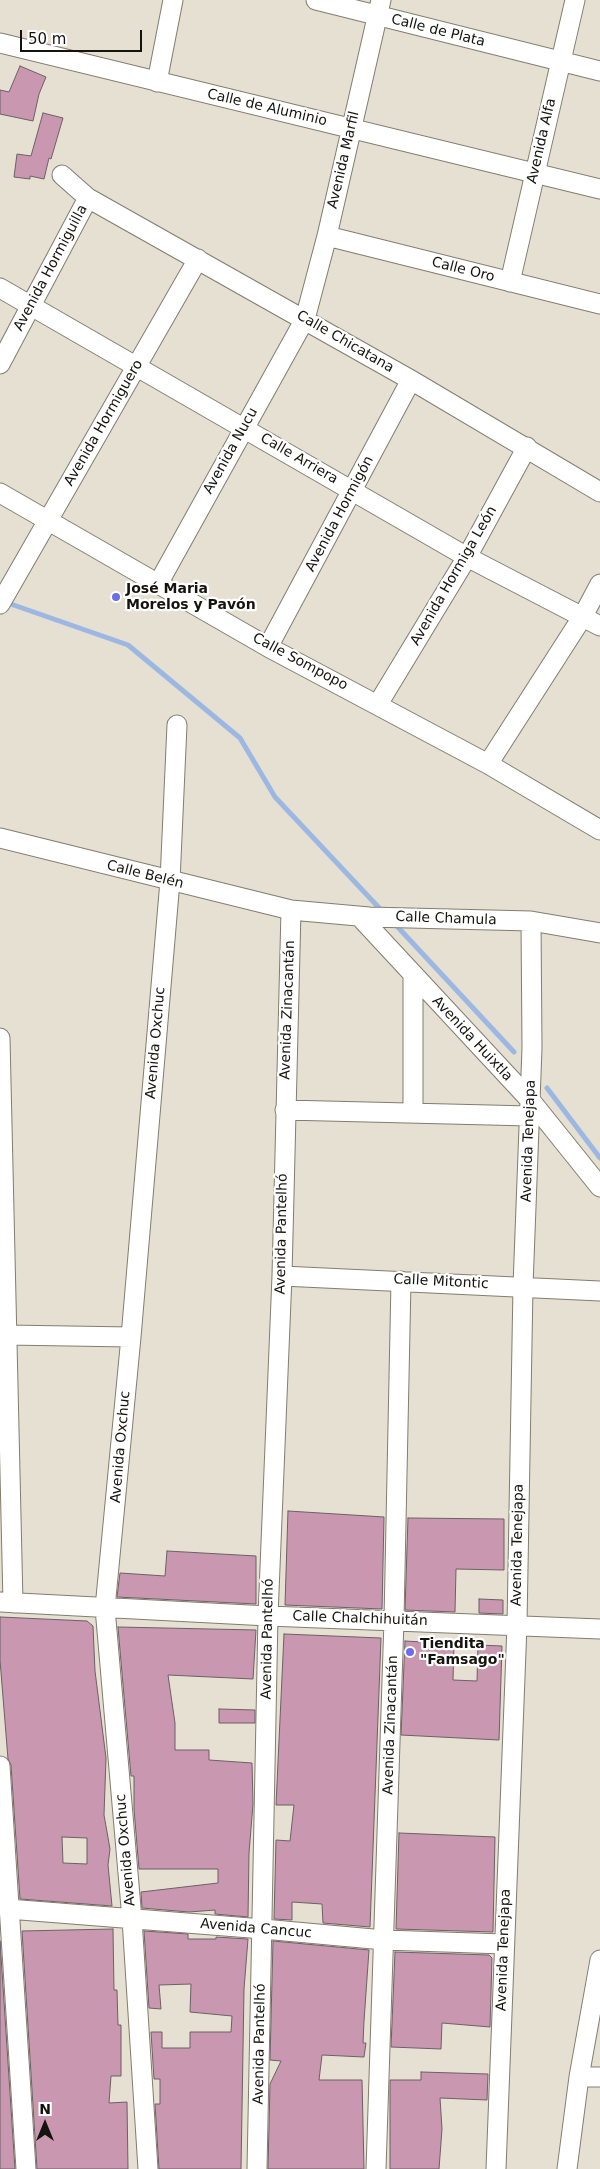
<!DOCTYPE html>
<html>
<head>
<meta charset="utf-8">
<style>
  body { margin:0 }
  #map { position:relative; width:600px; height:2169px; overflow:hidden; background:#e5e0d1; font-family:"DejaVu Sans",sans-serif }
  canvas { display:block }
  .north { position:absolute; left:20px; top:2099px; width:50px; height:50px; -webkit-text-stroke:4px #fff; paint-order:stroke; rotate:0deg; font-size:14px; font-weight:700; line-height:20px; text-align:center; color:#15130e }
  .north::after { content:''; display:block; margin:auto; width:18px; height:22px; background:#15130e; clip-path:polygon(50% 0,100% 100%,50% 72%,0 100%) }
  .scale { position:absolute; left:20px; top:30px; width:122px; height:22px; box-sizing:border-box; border:2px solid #15130e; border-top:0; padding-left:6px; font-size:15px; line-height:18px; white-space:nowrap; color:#15130e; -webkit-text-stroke:4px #fff; paint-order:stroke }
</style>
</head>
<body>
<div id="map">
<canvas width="600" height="2169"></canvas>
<div class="north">N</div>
<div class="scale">50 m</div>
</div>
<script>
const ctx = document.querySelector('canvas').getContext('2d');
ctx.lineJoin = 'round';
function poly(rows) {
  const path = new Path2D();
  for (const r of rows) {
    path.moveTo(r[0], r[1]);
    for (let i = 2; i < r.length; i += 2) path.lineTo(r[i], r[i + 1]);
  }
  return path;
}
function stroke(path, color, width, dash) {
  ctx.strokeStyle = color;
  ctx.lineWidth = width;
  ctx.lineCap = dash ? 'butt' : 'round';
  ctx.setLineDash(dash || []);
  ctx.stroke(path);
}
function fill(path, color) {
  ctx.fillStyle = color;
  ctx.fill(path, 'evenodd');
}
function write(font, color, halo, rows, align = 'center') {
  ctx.font = font + ' "DejaVu Sans",sans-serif';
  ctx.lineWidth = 4.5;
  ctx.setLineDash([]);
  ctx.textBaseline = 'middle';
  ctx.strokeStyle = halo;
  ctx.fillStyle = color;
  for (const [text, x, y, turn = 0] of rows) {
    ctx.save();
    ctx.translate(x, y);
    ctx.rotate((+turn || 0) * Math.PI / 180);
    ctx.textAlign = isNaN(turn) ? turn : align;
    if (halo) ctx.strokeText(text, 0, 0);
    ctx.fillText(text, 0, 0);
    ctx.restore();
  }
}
stroke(poly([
  [5,602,128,645,240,738,275,797,383,912],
  [394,923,514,1052],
  [547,1088,600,1158]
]), '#9cb8e2', 5);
const building = poly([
  [20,66,46,77,39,94,33,121,0,114,0,90,9,92,20,66],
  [43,113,63,118,51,159,49,158,44,179,30,176,30,179,14,177,17,154,31,156,43,113],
  [288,1511,384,1517,382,1609,285,1605,288,1511],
  [408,1518,504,1519,504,1570,456,1569,455,1612,405,1610,408,1518],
  [167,1551,256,1556,256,1604,117,1597,120,1573,165,1576,167,1551],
  [479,1599,503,1600,503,1614,479,1613,479,1599],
  [0,1617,87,1621,93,1626,95,1671,106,1758,104,1815,110,1849,108,1865,112,1906,20,1899,11,1765,8,1759,0,1660,0,1617],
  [62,1837,87,1838,87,1864,63,1863,62,1837],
  [118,1627,256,1630,253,1679,168,1675,175,1723,175,1750,209,1750,209,1760,252,1763,253,1804,249,1853,248,1917,215,1914,215,1910,189,1912,142,1908,141,1892,218,1883,218,1869,139,1869,134,1809,134,1776,131,1776,118,1627],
  [284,1634,381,1638,370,1927,323,1923,322,1904,292,1902,292,1920,274,1919,276,1840,290,1841,294,1805,276,1805,284,1634],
  [405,1641,454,1644,453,1680,477,1681,478,1645,502,1646,499,1740,401,1735,405,1641],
  [219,1709,255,1710,255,1723,219,1723,219,1709],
  [399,1833,495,1837,493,1932,396,1929,399,1833],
  [113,1929,114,1990,117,1990,118,2025,121,2025,121,2076,111,2076,109,2103,127,2102,128,2169,37,2169,22,1931,113,1929],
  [144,1931,188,1934,188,1939,216,1939,216,1937,248,1939,244,1989,241,2169,159,2169,155,2104,160,2104,160,2079,154,2079,151,2032,162,2032,162,2048,190,2048,190,2032,231,2032,232,2016,190,2012,191,1984,159,1985,161,2009,149,2008,144,1931],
  [0,1941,15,2169,0,2169,0,1941],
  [273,1941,369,1950,364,2021,363,2043,366,2043,364,2057,322,2055,319,2080,362,2080,364,2169,268,2169,270,2084,281,2061,270,2060,273,1941],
  [395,1952,489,1955,492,1958,490,2027,442,2023,441,2049,391,2047,395,1952],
  [421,2072,488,2074,487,2100,440,2098,442,2129,439,2169,390,2169,390,2080,421,2080,421,2072]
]);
fill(building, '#c997af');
stroke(building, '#6d5f66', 1);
const minor = poly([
  [316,0,600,71],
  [0,43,600,189],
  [157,82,173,0],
  [62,175,88,198,411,380,600,492],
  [327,236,600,304],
  [510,282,575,0],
  [0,288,467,557,600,626],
  [0,364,88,198],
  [0,493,268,647,488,764,600,830],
  [158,584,305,319,327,236,381,0],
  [0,604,198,259],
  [268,647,411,380],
  [378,704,467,557,527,447],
  [488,764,583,616,600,584],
  [0,838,291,910,369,917,531,921,600,933],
  [360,917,531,1101,600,1187],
  [0,1038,13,1603],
  [285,1110,530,1116],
  [413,1113,413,976],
  [282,1276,600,1291],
  [7,1335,131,1337],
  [0,1602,268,1616,600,1629],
  [0,1766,26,2169],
  [8,1909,263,1929,384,1940,504,1944],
  [579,2077,600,2077],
  [148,2169,132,1919,105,1608,131,1337,170,881,177,725],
  [257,2169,268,1616,282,1276,291,910],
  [376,2169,394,1620,401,1281],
  [496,2169,517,1625,523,1286,532,1048,531,921],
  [567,2169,579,2077,600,1960]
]);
stroke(minor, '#827d6f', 21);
stroke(minor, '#fff', 19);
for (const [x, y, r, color] of [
  [116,597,5,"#6b6ee8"],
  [410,1652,5,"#6b6ee8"]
]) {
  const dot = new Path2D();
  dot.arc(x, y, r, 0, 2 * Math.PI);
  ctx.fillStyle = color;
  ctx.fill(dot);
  stroke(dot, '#fff', 2);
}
write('14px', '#15130e', '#fff', [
  ["Calle de Plata",438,31,14],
  ["Calle de Aluminio",267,108,13],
  ["Avenida Alfa",542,141,-77],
  ["Avenida Marfil",344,160,-77],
  ["Avenida Hormiguilla",51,268,-62],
  ["Calle Oro",463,270,14],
  ["Calle Chicatana",345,342,30],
  ["Avenida Hormiguero",104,423,-60],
  ["Avenida Nucu",231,451,-61],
  ["Calle Arriera",299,459,30],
  ["Avenida Hormigón",340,514,-62],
  ["Avenida Hormiga León",454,576,-60],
  ["Calle Sompopo",300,662,28],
  ["Calle Belén",145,875,14],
  ["Calle Chamula",446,919,2],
  ["Avenida Zinacantán",288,1010,-88],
  ["Avenida Huixtla",472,1039,47],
  ["Avenida Oxchuc",156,1043,-85],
  ["Avenida Tenejapa",529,1141,-88],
  ["Avenida Pantelhó",282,1234,-89],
  ["Calle Mitontic",441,1282,3],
  ["Avenida Oxchuc",121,1447,-85],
  ["Avenida Tenejapa",518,1545,-89],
  ["Calle Chalchihuitán",360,1619,2],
  ["Avenida Pantelhó",268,1639,-89],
  ["Avenida Zinacantán",391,1725,-88],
  ["Avenida Oxchuc",126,1850,-95],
  ["Avenida Cancuc",256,1929,5],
  ["Avenida Tenejapa",504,1950,-88],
  ["Avenida Pantelhó",260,2044,-89]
]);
write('bold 14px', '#15130e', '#fff', [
  ["José Maria",126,589],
  ["Morelos y Pavón",126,605],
  ["Tiendita",420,1644],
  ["\"Famsago\"",420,1660]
], 'left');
</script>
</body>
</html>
